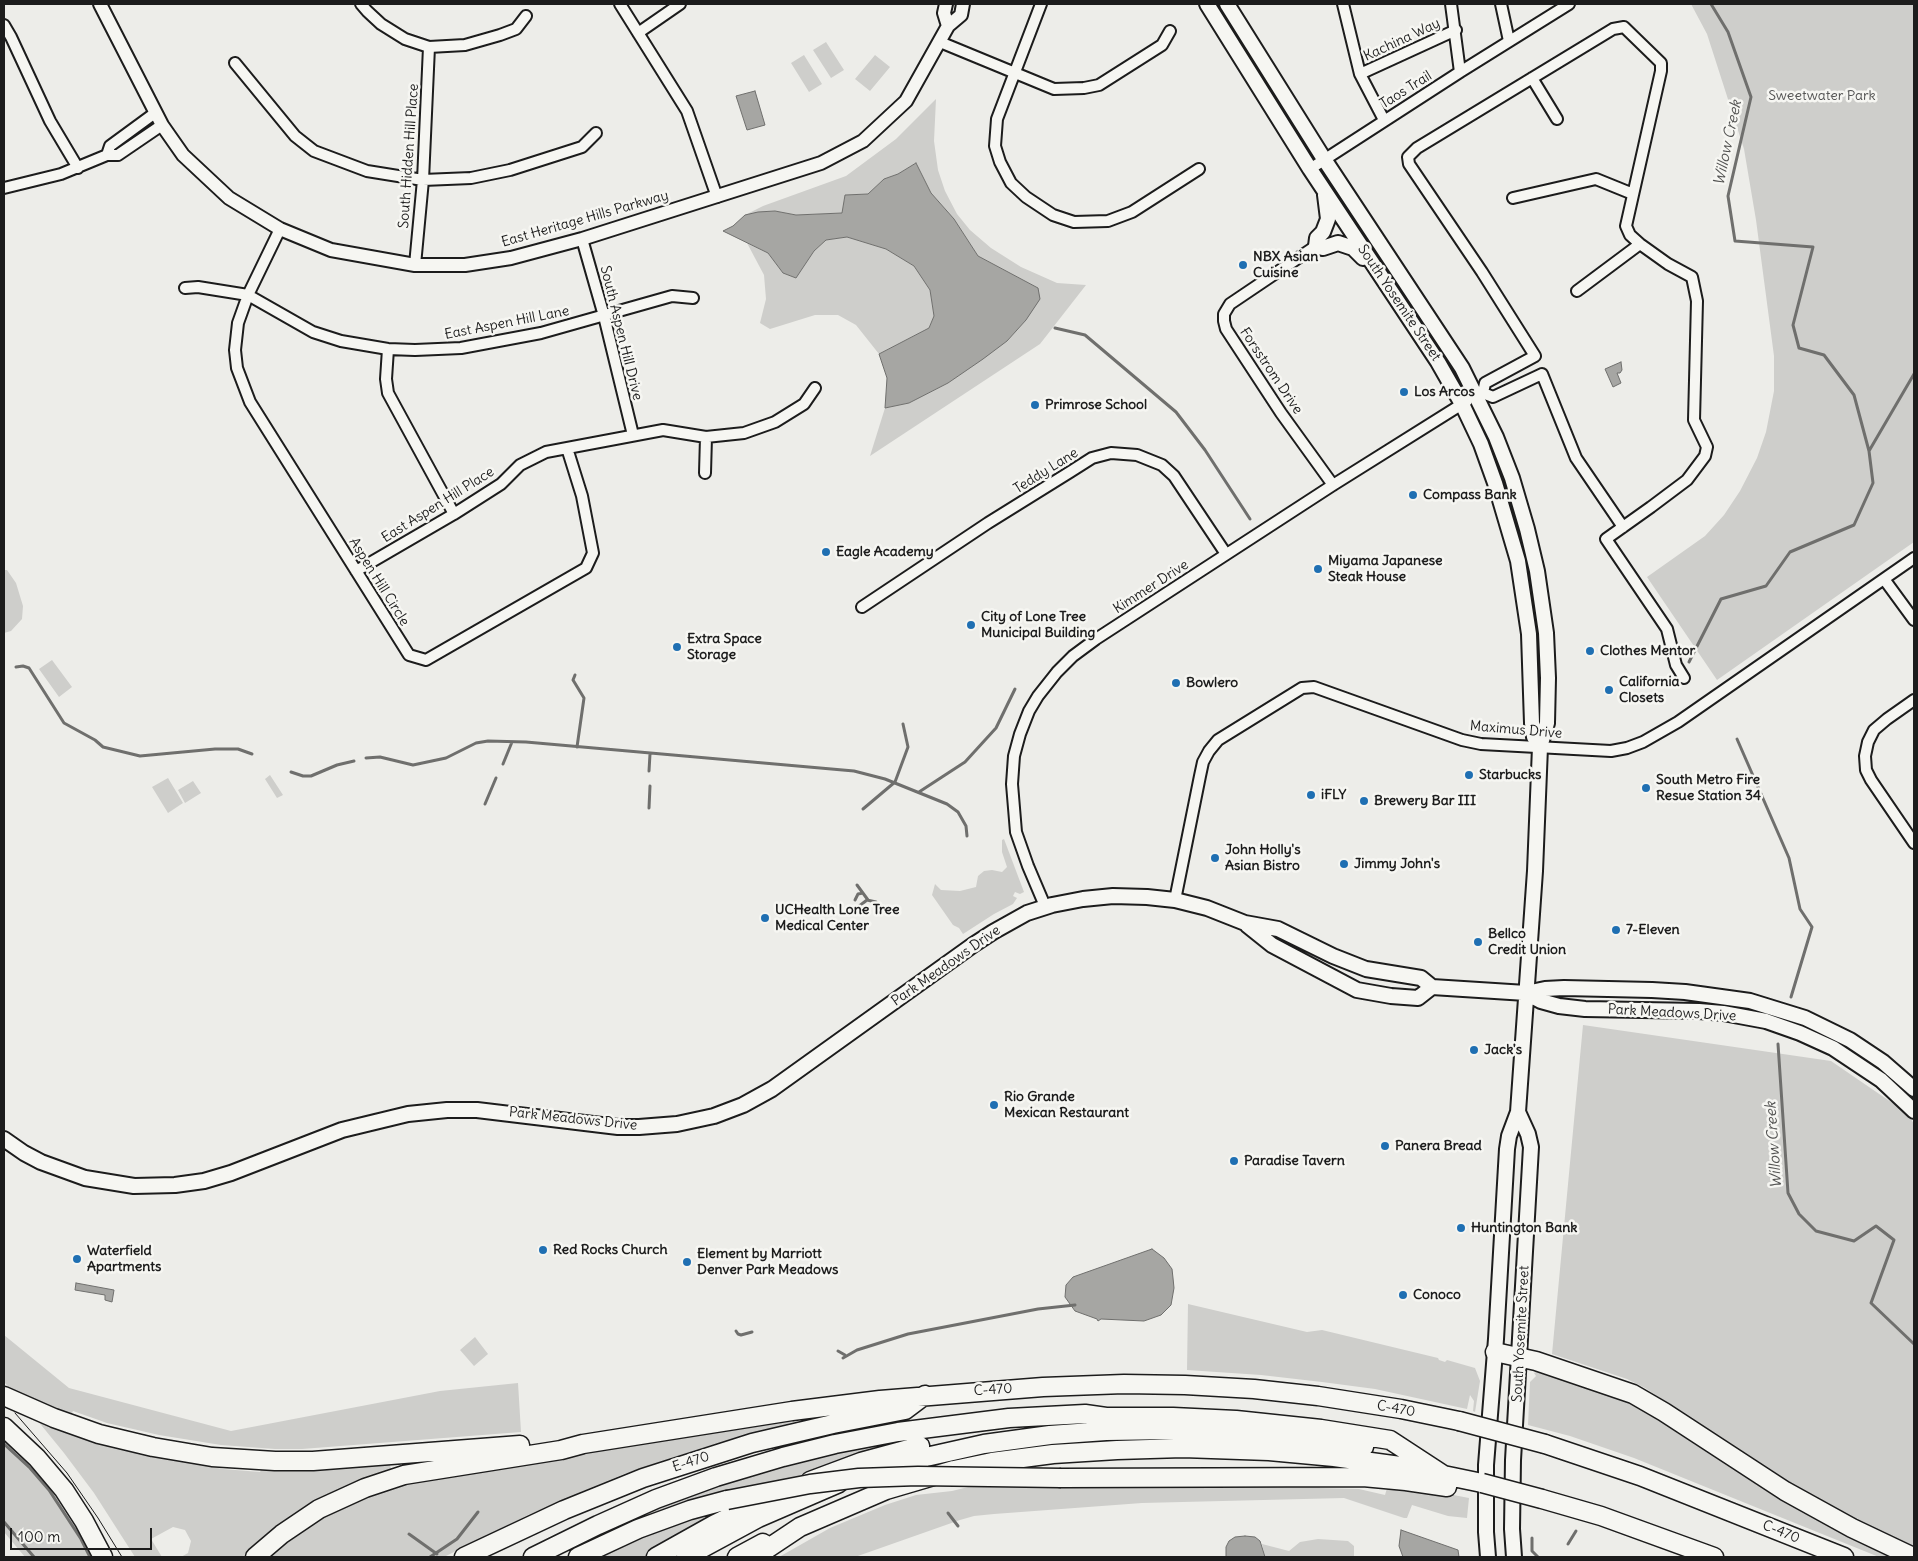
<!DOCTYPE html>
<html>
<head>
<meta charset="utf-8">
<style>
  body { margin:0 }
  #map { position:relative; width:1918px; height:1561px; overflow:hidden; background:#edede9; font-family:Delius,sans-serif }
  canvas { display:block }
  .frame { position:absolute; inset:0; border:5px solid #1c1c1c; pointer-events:none }
  .scale { position:absolute; left:10px; top:1528px; width:142px; height:22px; box-sizing:border-box; border:2px solid #1c1c1c; border-top:0; padding-left:6px; font-size:15px; line-height:18px; white-space:nowrap; color:#1c1c1c; -webkit-text-stroke:4px #f6f6f2; paint-order:stroke }
</style>
</head>
<body>
<div id="map">
<canvas width="1918" height="1561"></canvas>
<div class="frame"></div>
<div class="scale">100 m</div>
</div>
<script>
const ctx = document.querySelector('canvas').getContext('2d');
ctx.lineJoin = 'round';
function fill(path, color) {
  ctx.fillStyle = color;
  ctx.fill(path, 'evenodd');
}
function poly(rows) {
  const path = new Path2D();
  for (const r of rows) {
    path.moveTo(r[0], r[1]);
    for (let i = 2; i < r.length; i += 2) path.lineTo(r[i], r[i + 1]);
  }
  return path;
}
function stroke(path, color, width, dash) {
  ctx.strokeStyle = color;
  ctx.lineWidth = width;
  ctx.lineCap = dash ? 'butt' : 'round';
  ctx.setLineDash(dash || []);
  ctx.stroke(path);
}
function write(font, color, halo, rows, align = 'center') {
  ctx.font = font + ' Delius,sans-serif';
  ctx.lineWidth = 5;
  ctx.setLineDash([]);
  ctx.textBaseline = 'middle';
  ctx.strokeStyle = halo;
  ctx.fillStyle = color;
  for (const [text, x, y, turn = 0] of rows) {
    ctx.save();
    ctx.translate(x, y);
    ctx.rotate((+turn || 0) * Math.PI / 180);
    ctx.textAlign = isNaN(turn) ? turn : align;
    if (halo) ctx.strokeText(text, 0, 0);
    ctx.fillText(text, 0, 0);
    ctx.restore();
  }
}
fill(poly([
  [1691,4,1914,4,1914,542,1717,680,1647,577,1705,536,1724,515,1740,491,1757,458,1766,432,1774,391,1774,356,1756,220,1744,149,1707,34],
  [826,42,844,70,831,78,813,50],
  [804,55,822,84,809,92,791,63],
  [875,55,890,67,870,91,855,79],
  [936,99,934,141,938,170,945,191,957,214,970,230,991,248,1021,267,1057,283,1086,285,1040,344,870,456,885,408,909,403,948,383,1007,341,1026,320,1038,288,978,256,954,219,931,193,916,163,898,174,884,179,868,194,845,195,842,213,796,215,775,211,745,215,763,206,846,176,896,139],
  [847,237,886,249,914,266,930,290,934,316,929,328,879,354,856,325,838,315,815,315,770,329,760,323,766,299,764,275,747,243,768,253,783,273,796,278,814,251,826,240],
  [4,570,7,570,16,583,23,606,22,619,11,631,4,633],
  [52,660,72,687,59,697,39,669],
  [270,775,283,795,277,798,265,779],
  [168,778,183,803,168,813,152,787],
  [193,781,201,793,185,803,178,790],
  [1004,839,1024,892,1020,894,1015,892,1013,896,1017,898,1013,904,994,914,963,934,959,928,953,925,932,895,935,884,941,890,960,891,976,887,978,876,984,871,992,870,1002,872,1007,867,1002,852,1002,840],
  [1583,1025,1831,1061,1907,1113,1914,1124,1914,1548,1852,1518,1782,1479,1645,1388,1627,1379,1552,1354],
  [1188,1304,1307,1332,1322,1330,1438,1358,1439,1360,1445,1362,1447,1360,1475,1368,1480,1381,1475,1412,1473,1411,1474,1401,1470,1395,1467,1409,1375,1389,1322,1382,1261,1375,1187,1370],
  [4,1335,69,1388,231,1431,440,1391,518,1383,521,1432,302,1449,275,1449,221,1445,159,1435,107,1423,73,1411,70,1417,15,1394,4,1382],
  [475,1337,488,1354,474,1366,460,1350],
  [1536,1372,1542,1372,1609,1395,1639,1407,1892,1557,1879,1557,1634,1458,1570,1436,1528,1425,1530,1382,1536,1376,1534,1373],
  [33,1415,151,1456,223,1469,260,1472,263,1466,389,1461,391,1469,354,1482,311,1504,277,1527,242,1557,181,1557,188,1553,191,1541,185,1530,173,1527,151,1539,162,1557,135,1557,94,1493,64,1453],
  [794,1421,794,1422,702,1448,624,1474,528,1515,444,1557,265,1557,277,1547,336,1509,385,1488,438,1475],
  [4,1434,47,1477,97,1557,25,1557,4,1532],
  [913,1436,913,1441,577,1551,576,1548,580,1541,625,1521,702,1490,799,1460],
  [984,1483,1319,1483,1320,1488,1359,1489,1385,1495,1388,1485,1443,1493,1469,1498,1467,1518,1448,1516,1412,1505,1407,1518,1404,1518,1344,1498,1142,1503,994,1514,974,1516,960,1520,855,1557,779,1557,830,1528,885,1505,916,1495,952,1491],
  [745,1502,691,1530,645,1557,591,1557,667,1525],
  [1318,1539,1348,1541,1354,1546,1354,1557,1265,1557,1262,1544,1289,1551,1300,1542]
]), '#cececb');
const water = poly([
  [755,91,765,125,747,130,736,96,755,91],
  [916,163,931,193,954,219,978,256,1038,288,1040,299,1026,320,1007,341,983,359,948,383,909,403,885,408,887,378,879,354,929,328,934,316,930,290,914,266,886,249,847,237,826,240,814,251,796,278,783,273,768,253,723,231,733,226,745,215,758,212,775,211,796,215,842,213,845,195,868,194,884,179,898,174,916,163],
  [1621,362,1622,370,1620,373,1617,373,1621,383,1613,387,1605,369,1621,362],
  [1152,1249,1164,1258,1172,1269,1173,1278,1174,1288,1171,1305,1161,1315,1144,1321,1101,1319,1098,1321,1097,1319,1075,1311,1065,1297,1066,1285,1073,1277,1152,1249],
  [76,1283,114,1290,112,1302,105,1300,105,1295,75,1290,76,1283],
  [1401,1530,1458,1550,1459,1557,1403,1557,1399,1546,1401,1530],
  [1245,1536,1255,1537,1260,1541,1265,1557,1226,1557,1226,1547,1229,1541,1235,1537,1245,1536]
]);
fill(water, '#a6a6a3');
stroke(water, '#6f6f6d', 1);
stroke(poly([
  [1055,328,1085,335,1176,412,1205,450,1250,519],
  [1869,451,1914,374],
  [1689,662,1721,599,1766,586,1790,552,1854,525,1873,483,1869,451,1854,395,1824,355,1799,348,1793,325,1813,247,1735,241,1728,196,1751,97,1728,32,1711,4],
  [16,667,23,666,29,668,64,723,95,740,103,747,140,756,215,749,238,749,252,754],
  [575,675,573,680,584,698,577,747],
  [1737,739,1789,858,1800,909,1812,927,1791,997],
  [366,758,380,757,413,765,446,758,476,743,488,741,526,742,854,771,885,779,947,804,958,812,966,826,967,836],
  [503,764,512,742],
  [649,771,650,754],
  [291,772,303,776,311,776,337,765,354,761],
  [919,792,965,762,996,728,1015,689],
  [485,804,496,778],
  [649,808,650,786],
  [863,809,895,782,908,747,903,724],
  [857,885,868,900],
  [855,900,858,894,863,893],
  [854,910,867,900,876,902],
  [1778,1044,1788,1193,1799,1214,1816,1231,1854,1241,1876,1226,1894,1240,1871,1303,1914,1344],
  [736,1331,738,1334,741,1335,752,1332],
  [838,1351,845,1355],
  [843,1358,857,1350,908,1334,1038,1309,1075,1305],
  [4,1444,30,1468,49,1490,81,1539,90,1557],
  [948,1513,958,1526],
  [4,1522,34,1557],
  [409,1534,437,1554],
  [1532,1538,1532,1551,1538,1557],
  [1568,1544,1576,1531],
  [430,1557,457,1539,478,1512]
]), '#6f6f6d', 3);
const minor = poly([
  [361,4,367,11,381,24,405,39,429,47,465,45,500,35,516,29,526,16],
  [620,4,687,111,717,197],
  [1041,4,997,119,995,146,1000,162,1011,183,1026,197,1053,215,1074,222,1108,221,1132,212,1199,169],
  [1343,4,1360,74,1384,120],
  [1501,4,1509,41],
  [4,25,11,37,50,121,78,168],
  [638,33,680,4],
  [940,42,1054,89,1084,88,1099,85,1162,45,1170,31],
  [235,63,295,136,314,151,367,171,423,180,471,178,510,170,582,147,596,133],
  [1460,72,1569,4],
  [1360,74,1456,30],
  [1532,78,1557,119],
  [107,155,110,146,155,113],
  [1310,169,1460,72,1451,4],
  [4,188,61,174,107,155,118,155,162,125],
  [1513,198,1596,179,1633,194],
  [280,229,248,295,238,323,235,350,237,368,250,402,409,655,426,660,586,568,593,553,582,496,567,448],
  [582,239,604,316,633,435],
  [1316,246,1230,304,1224,314,1224,321,1226,329,1281,413,1333,485],
  [415,265,423,180,429,47],
  [185,288,198,287,248,295,313,332,341,341,388,349,415,350,461,348,541,333,672,296,693,298],
  [1577,291,1640,244],
  [388,349,386,379,388,393,454,514],
  [705,473,706,437],
  [1623,527,1576,458,1542,374,1493,397,1483,393,1485,383,1535,356,1482,272,1409,164,1408,157,1417,148,1613,29,1624,27,1661,63,1661,71,1626,226,1630,235,1640,244,1668,264,1692,277,1697,301,1694,420,1707,447,1705,456,1687,480,1651,507,1606,539,1667,629,1676,665,1684,678],
  [356,571,454,514,501,484,520,465,546,452,663,430,706,437,744,433,775,422,804,404,815,388],
  [1884,579,1914,620],
  [862,607,988,523,1070,472,1092,458,1111,453,1137,455,1162,465,1174,476,1226,554],
  [1914,700,1887,719,1874,730,1868,742,1865,756,1866,770,1871,780,1914,843],
  [1175,900,1200,776,1203,762,1209,751,1218,740,1302,688,1314,687,1462,740,1481,744,1611,751,1627,748,1643,742,1678,722,1914,558],
  [1045,906,1028,866,1016,832,1012,784,1014,756,1020,734,1029,711,1038,696,1057,672,1073,656,1096,639,1333,485,1467,401]
]);
const tertiary = poly([
  [100,4,162,125,183,155,229,198,280,229,331,250,415,265,465,265,511,258,582,239,821,163,863,141,906,101,948,26,961,15,963,4],
  [946,4,944,13,948,26]
]);
const secondary = poly([
  [1207,4,1310,169,1438,362,1462,404,1481,444,1495,483,1518,561,1529,634,1532,723,1534,737,1540,747],
  [1227,4,1324,159,1462,368,1496,437,1512,478,1527,529,1537,571,1546,633,1548,678,1547,723,1540,747,1535,871,1518,1112,1509,1136,1507,1149,1496,1339,1486,1465,1486,1532,1488,1557],
  [1325,195,1328,219,1323,232,1317,238,1316,246,1323,248,1338,243,1353,248,1363,258],
  [1247,925,1272,945,1357,990,1391,996,1418,998,1432,987],
  [1526,993,1541,1001,1559,1006,1585,1009,1699,1011,1723,1013,1766,1021,1800,1033,1833,1048,1881,1080,1914,1111],
  [4,1139,24,1153,41,1162,85,1178,134,1186,175,1185,204,1181,231,1173,342,1130,408,1114,447,1110,477,1110,618,1127,639,1127,677,1124,714,1116,743,1105,772,1089,973,945,993,932,1027,913,1052,905,1083,899,1113,896,1147,897,1175,900,1207,908,1245,923,1278,929,1333,956,1366,969,1421,978,1432,987,1526,993,1545,989,1564,988,1652,990,1685,992,1750,1001,1805,1018,1850,1040,1883,1062,1914,1089],
  [1514,1557,1512,1529,1513,1460,1531,1147,1528,1134,1518,1112]
]);
const motorway = poly([
  [1495,1352,1536,1361,1633,1394,1664,1412,1785,1491,1852,1528,1913,1557],
  [4,1396,54,1418,99,1434,153,1447,212,1457,275,1461,313,1461,520,1445],
  [4,1427,37,1458,64,1490,84,1521,103,1557],
  [1545,1444,1640,1476,1844,1557],
  [863,1475,926,1457,984,1444,1050,1435,1106,1431,1170,1430,1243,1433,1364,1447],
  [1061,1478,1363,1477,1406,1481,1447,1487],
  [810,1481,861,1462,920,1446],
  [1542,1499,1601,1516,1714,1557],
  [255,1557,282,1534,319,1509,365,1488,404,1475,561,1450,583,1444,792,1411,880,1400,1043,1387,1124,1384,1185,1385,1254,1389,1318,1396,1401,1409,1459,1421],
  [464,1557,564,1510,643,1478,752,1443,833,1424,905,1410,925,1395],
  [533,1557,598,1525,656,1499,716,1477,783,1457,835,1444,898,1432,1009,1418,1085,1414,1106,1417,1173,1417,1236,1420,1321,1429,1390,1440,1442,1474],
  [578,1557,638,1529,690,1510,727,1500],
  [656,1557,715,1524,779,1493],
  [686,1557,758,1518,839,1483],
  [737,1557,763,1543],
  [755,1557,800,1527,886,1490,954,1470,992,1462,1053,1454,1117,1450,1183,1448,1269,1451,1334,1457,1400,1466,1482,1483]
]);
stroke(minor, '#1c1c1c', 14);
stroke(tertiary, '#1c1c1c', 16);
stroke(secondary, '#1c1c1c', 18);
stroke(motorway, '#1c1c1c', 21);
stroke(minor, '#f6f6f2', 10);
stroke(tertiary, '#f6f6f2', 12);
stroke(secondary, '#f6f6f2', 14);
stroke(motorway, '#f6f6f2', 18);
stroke(poly([
  [15,1413,67,1473,98,1518,122,1557]
]), '#1c1c1c', 1);
const motorwayBridge = poly([
  [1459,1421,1545,1444],
  [1482,1483,1542,1499],
  [727,1500,810,1484,859,1478,918,1476,1061,1478]
]);
stroke(motorwayBridge, '#1c1c1c', 21, []);
stroke(motorwayBridge, '#f6f6f2', 18);
for (const [x, y, r, color] of [
  [1243,265,5,"#1f6fb2"],
  [1404,392,5,"#1f6fb2"],
  [1035,405,5,"#1f6fb2"],
  [1413,495,5,"#1f6fb2"],
  [826,552,5,"#1f6fb2"],
  [1318,569,5,"#1f6fb2"],
  [971,625,5,"#1f6fb2"],
  [677,647,5,"#1f6fb2"],
  [1590,651,5,"#1f6fb2"],
  [1176,683,5,"#1f6fb2"],
  [1609,690,5,"#1f6fb2"],
  [1469,775,5,"#1f6fb2"],
  [1646,788,5,"#1f6fb2"],
  [1311,795,5,"#1f6fb2"],
  [1364,801,5,"#1f6fb2"],
  [1215,858,5,"#1f6fb2"],
  [1344,864,5,"#1f6fb2"],
  [765,918,5,"#1f6fb2"],
  [1616,930,5,"#1f6fb2"],
  [1478,942,5,"#1f6fb2"],
  [1474,1050,5,"#1f6fb2"],
  [994,1105,5,"#1f6fb2"],
  [1385,1146,5,"#1f6fb2"],
  [1234,1161,5,"#1f6fb2"],
  [1461,1228,5,"#1f6fb2"],
  [543,1250,5,"#1f6fb2"],
  [77,1259,5,"#1f6fb2"],
  [687,1262,5,"#1f6fb2"],
  [1403,1295,5,"#1f6fb2"]
]) {
  const dot = new Path2D();
  dot.arc(x, y, r, 0, 2 * Math.PI);
  ctx.fillStyle = color;
  ctx.fill(dot);
  stroke(dot, '#f6f6f2', 2);
}
write('14px', '#1c1c1c', '#f6f6f2', [
  ["Kachina Way",1402,40,-25],
  ["Taos Trail",1406,90,-32],
  ["South Hidden Hill Place",409,156,-86],
  ["East Heritage Hills Parkway",585,219,-16],
  ["South Yosemite Street",1399,303,56],
  ["East Aspen Hill Lane",507,323,-11],
  ["South Aspen Hill Drive",621,333,76],
  ["Forsstrom Drive",1271,371,56],
  ["Teddy Lane",1046,471,-32],
  ["East Aspen Hill Place",438,505,-32],
  ["Aspen Hill Circle",379,582,58],
  ["Kimmer Drive",1151,587,-33],
  ["Maximus Drive",1516,730,5],
  ["Park Meadows Drive",946,966,-35],
  ["Park Meadows Drive",1672,1013,3],
  ["Park Meadows Drive",573,1119,6],
  ["South Yosemite Street",1521,1334,-87],
  ["C-470",993,1390,-4],
  ["C-470",1396,1409,10],
  ["E-470",691,1462,-18],
  ["C-470",1781,1532,22]
]);
write('14px', '#515151', '#f6f6f2', [
  ["Sweetwater Park",1822,96]
]);
write('bold 14px', '#1c1c1c', '#f6f6f2', [
  ["NBX Asian",1253,257],
  ["Cuisine",1253,273],
  ["Los Arcos",1414,392],
  ["Primrose School",1045,405],
  ["Compass Bank",1423,495],
  ["Eagle Academy",836,552],
  ["Miyama Japanese",1328,561],
  ["Steak House",1328,577],
  ["City of Lone Tree",981,617],
  ["Municipal Building",981,633],
  ["Extra Space",687,639],
  ["Storage",687,655],
  ["Clothes Mentor",1600,651],
  ["California",1619,682],
  ["Closets",1619,698],
  ["Bowlero",1186,683],
  ["Starbucks",1479,775],
  ["South Metro Fire",1656,780],
  ["Resue Station 34",1656,796],
  ["iFLY",1321,795],
  ["Brewery Bar III",1374,801],
  ["John Holly's",1225,850],
  ["Asian Bistro",1225,866],
  ["Jimmy John's",1354,864],
  ["UCHealth Lone Tree",775,910],
  ["Medical Center",775,926],
  ["7-Eleven",1626,930],
  ["Bellco",1488,934],
  ["Credit Union",1488,950],
  ["Jack's",1484,1050],
  ["Rio Grande",1004,1097],
  ["Mexican Restaurant",1004,1113],
  ["Panera Bread",1395,1146],
  ["Paradise Tavern",1244,1161],
  ["Huntington Bank",1471,1228],
  ["Red Rocks Church",553,1250],
  ["Waterfield",87,1251],
  ["Apartments",87,1267],
  ["Element by Marriott",697,1254],
  ["Denver Park Meadows",697,1270],
  ["Conoco",1413,1295]
], 'left');
write('italic 15px', '#535352', '#f6f6f2', [
  ["Willow Creek",1728,143,-78],
  ["Willow Creek",1774,1145,-94]
]);
</script>
</body>
</html>
